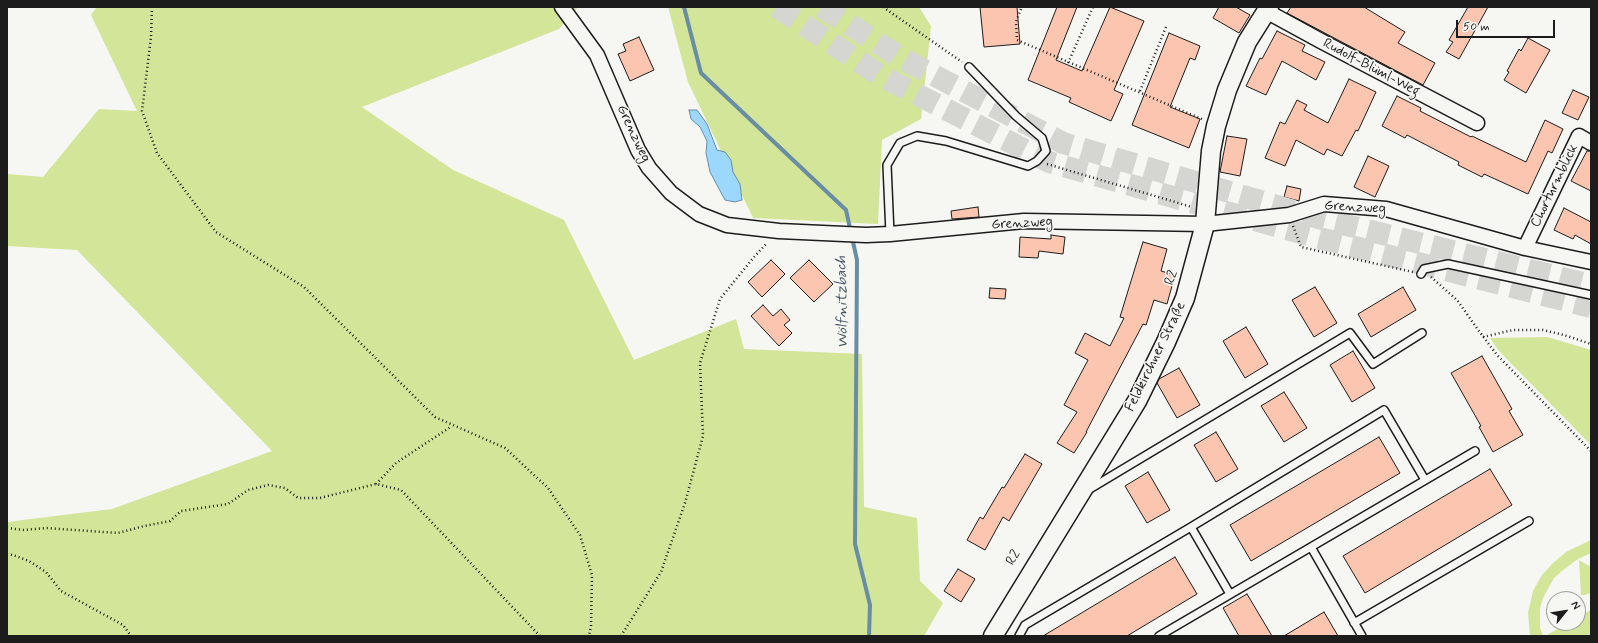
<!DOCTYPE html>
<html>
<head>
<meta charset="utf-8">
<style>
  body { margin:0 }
  #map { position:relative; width:1598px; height:643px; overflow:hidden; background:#f6f6f2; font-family:Mynerve,sans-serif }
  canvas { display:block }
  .frame { position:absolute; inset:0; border:8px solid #1c1c1c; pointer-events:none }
  .north { position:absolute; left:1546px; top:591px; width:40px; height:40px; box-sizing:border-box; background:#f6f6f2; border:1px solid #9f9f9c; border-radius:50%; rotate:60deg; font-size:11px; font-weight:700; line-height:16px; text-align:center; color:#1c1c1c }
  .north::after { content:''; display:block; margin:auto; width:14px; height:18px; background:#1c1c1c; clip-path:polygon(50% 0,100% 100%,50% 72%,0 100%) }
  .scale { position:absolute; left:1456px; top:20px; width:99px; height:18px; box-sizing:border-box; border:2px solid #1c1c1c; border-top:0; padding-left:5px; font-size:12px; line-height:14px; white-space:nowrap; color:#1c1c1c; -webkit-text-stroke:3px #f6f6f2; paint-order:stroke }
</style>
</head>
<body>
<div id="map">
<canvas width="1598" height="643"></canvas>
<div class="frame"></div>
<div class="north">N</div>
<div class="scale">50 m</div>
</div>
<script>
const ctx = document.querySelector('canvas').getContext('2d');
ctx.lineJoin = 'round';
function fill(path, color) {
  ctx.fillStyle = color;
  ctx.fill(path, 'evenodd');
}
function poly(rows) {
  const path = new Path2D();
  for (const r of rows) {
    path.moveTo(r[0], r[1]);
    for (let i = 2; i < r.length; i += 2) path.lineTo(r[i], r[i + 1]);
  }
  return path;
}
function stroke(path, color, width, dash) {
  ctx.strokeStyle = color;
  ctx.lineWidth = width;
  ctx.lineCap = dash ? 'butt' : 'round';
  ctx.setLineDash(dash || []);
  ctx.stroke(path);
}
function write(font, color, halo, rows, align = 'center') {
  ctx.font = font + ' Mynerve,sans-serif';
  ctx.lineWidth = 3;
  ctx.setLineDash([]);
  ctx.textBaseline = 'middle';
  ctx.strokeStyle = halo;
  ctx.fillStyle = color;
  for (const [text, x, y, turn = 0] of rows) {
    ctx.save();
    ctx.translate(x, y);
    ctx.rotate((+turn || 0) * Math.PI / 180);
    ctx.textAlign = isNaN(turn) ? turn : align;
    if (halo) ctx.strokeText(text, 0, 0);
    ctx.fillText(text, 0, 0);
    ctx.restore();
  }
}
fill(poly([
  [97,7,578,7,559,29,362,107,453,170,564,220,634,360,736,319,744,349,862,354,864,507,917,518,920,581,943,603,924,636,7,636,7,522,112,509,272,451,77,250,7,246,7,174,43,177,99,109,137,111,91,15],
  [668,7,919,7,931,26,921,119,882,140,878,224,753,218,688,82],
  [1547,337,1591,350,1591,445,1498,350,1490,338],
  [1591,540,1591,553,1578,559,1563,570,1554,578,1543,598,1540,608,1540,628,1543,636,1530,636,1528,613,1533,591,1542,575,1553,563,1566,552],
  [1579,560,1591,567,1591,593,1584,595,1581,595],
  [1591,610,1591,636,1548,636,1547,635,1568,623,1578,623,1578,617]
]), '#d2e599');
const water = poly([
  [689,110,697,110,707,124,717,150,725,152,731,160,733,172,740,184,742,200,735,202,725,200,710,172,706,153,707,141,700,127,691,119,689,110]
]);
fill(water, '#9cd8fd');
stroke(water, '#698da3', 1);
stroke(poly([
  [684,7,701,73,846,210,857,260,855,544,870,605,869,636]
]), '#698da3', 4);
const building = poly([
  [980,7,1017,7,1020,44,984,47,980,7],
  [1057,7,1077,7,1056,60,1082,71,1110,7,1144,21,1114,90,1123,94,1111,121,1069,102,1071,98,1028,80,1057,7],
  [1219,7,1236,7,1250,15,1239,33,1213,18,1219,7],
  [1291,7,1364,7,1405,32,1398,43,1435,63,1423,85,1287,13,1291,7],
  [1468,7,1488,7,1459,59,1446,52,1453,42,1449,40,1468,7],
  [1277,31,1305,45,1302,51,1325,62,1316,80,1282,61,1266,95,1246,86,1260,58,1262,59,1277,31],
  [1169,33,1200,46,1195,60,1190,58,1170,107,1200,119,1189,148,1132,125,1169,33],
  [639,37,654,70,630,81,618,54,626,51,623,44,639,37],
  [1528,38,1550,50,1526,93,1504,80,1509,72,1507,71,1519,49,1521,51,1528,38],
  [1349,79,1376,92,1358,131,1356,130,1342,156,1327,149,1324,155,1296,140,1285,166,1265,158,1280,122,1285,124,1297,100,1307,105,1304,110,1328,123,1349,79],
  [1573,90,1589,97,1578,120,1562,113,1573,90],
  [1397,96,1421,108,1420,111,1471,137,1472,136,1526,162,1545,120,1563,129,1552,153,1548,151,1528,194,1484,174,1482,177,1458,165,1459,162,1407,135,1405,138,1382,126,1397,96],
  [1227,136,1247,139,1240,176,1220,172,1227,136],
  [1587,151,1591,151,1591,191,1571,181,1587,151],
  [1368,156,1389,166,1375,197,1354,187,1368,156],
  [1287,186,1301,189,1299,201,1284,197,1287,186],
  [978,207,979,217,952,219,951,211,978,207],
  [1564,208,1591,222,1591,244,1575,235,1573,239,1554,230,1564,208],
  [1051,235,1065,237,1063,254,1039,251,1038,258,1019,257,1020,237,1051,239,1051,235],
  [1143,242,1167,249,1161,271,1175,275,1167,304,1154,300,1146,325,1143,324,1086,432,1087,432,1074,453,1057,443,1077,412,1064,405,1088,360,1075,353,1085,333,1110,346,1124,318,1120,317,1143,242],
  [771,260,785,274,762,297,748,282,771,260],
  [809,260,833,284,814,302,790,278,809,260],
  [1315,287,1337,323,1314,337,1292,300,1315,287],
  [1403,287,1416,310,1371,337,1358,314,1403,287],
  [990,288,1006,289,1005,299,989,298,990,288],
  [763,305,773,316,781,309,790,320,784,325,792,333,779,346,751,316,763,305],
  [1246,327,1268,364,1245,378,1223,341,1246,327],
  [1353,351,1375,388,1352,402,1330,365,1353,351],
  [1482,356,1512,409,1509,411,1523,435,1493,452,1479,427,1481,426,1451,373,1482,356],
  [1179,368,1200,405,1177,418,1157,383,1159,379,1179,368],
  [1284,392,1307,428,1284,442,1261,406,1284,392],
  [1216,432,1238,469,1216,482,1194,445,1216,432],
  [1379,437,1400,473,1251,561,1230,525,1379,437],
  [1025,454,1042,464,1009,521,1003,517,985,550,967,540,980,517,983,519,1002,487,1004,488,1025,454],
  [1490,469,1512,505,1365,593,1343,556,1490,469],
  [1148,472,1170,510,1147,523,1125,486,1148,472],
  [1175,557,1197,594,1127,636,1043,636,1175,557],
  [958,569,975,579,961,602,944,591,958,569],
  [1247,594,1272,636,1239,636,1223,608,1247,594],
  [1324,612,1338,636,1284,636,1324,612]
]);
fill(building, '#fcc5b0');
stroke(building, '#1c1c1c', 1);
stroke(poly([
  [777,7,881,76,1049,162,1308,235,1591,307],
  [822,7,903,59,1063,143,1318,218,1591,285]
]), '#d5d5d2', 22, [22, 11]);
const service = poly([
  [890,234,887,165,900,143,917,136,946,141,1028,166,1037,161,1046,151,1042,138,1016,116,969,67],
  [1421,274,1424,269,1448,264,1591,295],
  [1088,490,1350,333,1373,364,1422,333],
  [1191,527,1384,410,1425,480],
  [1311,547,1475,451],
  [1354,623,1529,521],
  [1019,636,1025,625,1191,527,1230,594],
  [1159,636,1311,547,1362,636]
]);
const minor = poly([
  [562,7,597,55,638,150,649,168,671,193,699,214,727,225,779,231,866,235,890,234,1024,221,1205,224,1289,215,1324,204,1386,209,1525,248,1591,262],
  [1266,11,1321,41,1477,123],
  [1525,248,1579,136,1591,143]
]);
const tertiary = poly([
  [993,636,1137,401,1166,342,1185,298,1205,224,1211,151,1216,126,1227,90,1247,42,1269,7]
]);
stroke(service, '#1c1c1c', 10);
stroke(minor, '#1c1c1c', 17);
stroke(tertiary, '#1c1c1c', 21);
stroke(poly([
  [152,7,151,37,142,111,157,153,216,232,304,287,435,417,505,448,548,488,580,535,592,575,591,626,589,636],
  [883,7,962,62],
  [1021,9,1016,22,1017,40,1204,120],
  [1068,63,1093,7],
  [1140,91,1166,27],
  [1047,164,1192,207],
  [1293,226,1301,247,1413,272],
  [1431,277,1457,300,1479,331,1497,355,1591,451],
  [1483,337,1513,330,1543,330,1564,335,1591,344],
  [376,484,396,463,452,426],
  [7,528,24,530,46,528,118,533,144,526,170,521,181,511,228,504,248,490,268,485,285,488,298,498,320,498,376,484,401,490,540,636],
  [7,554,13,555,29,561,46,572,61,591,123,625,131,636],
  [621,636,661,572,685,503,703,436,700,363,720,299,754,257,767,243]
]), '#1c1c1c', 2.5, [1, 3]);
stroke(service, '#f6f6f2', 7);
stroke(minor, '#f6f6f2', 14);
stroke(tertiary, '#f6f6f2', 18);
write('14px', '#1c1c1c', '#f6f6f2', [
  ["Rudolf-Blüml-Weg",1371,68,28],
  ["Grenzweg",633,134,65],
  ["Chorturmblick",1555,186,-64],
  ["Grenzweg",1355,208,3],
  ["Grenzweg",1022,224,-3],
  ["R2",1172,278,-70],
  ["Feldkirchner Straße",1156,357,-64],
  ["R2",1014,558,-58]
]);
write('italic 15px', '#425460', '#f6f6f2', [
  ["Wölfnitzbach",843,302,-91]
]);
</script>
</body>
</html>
